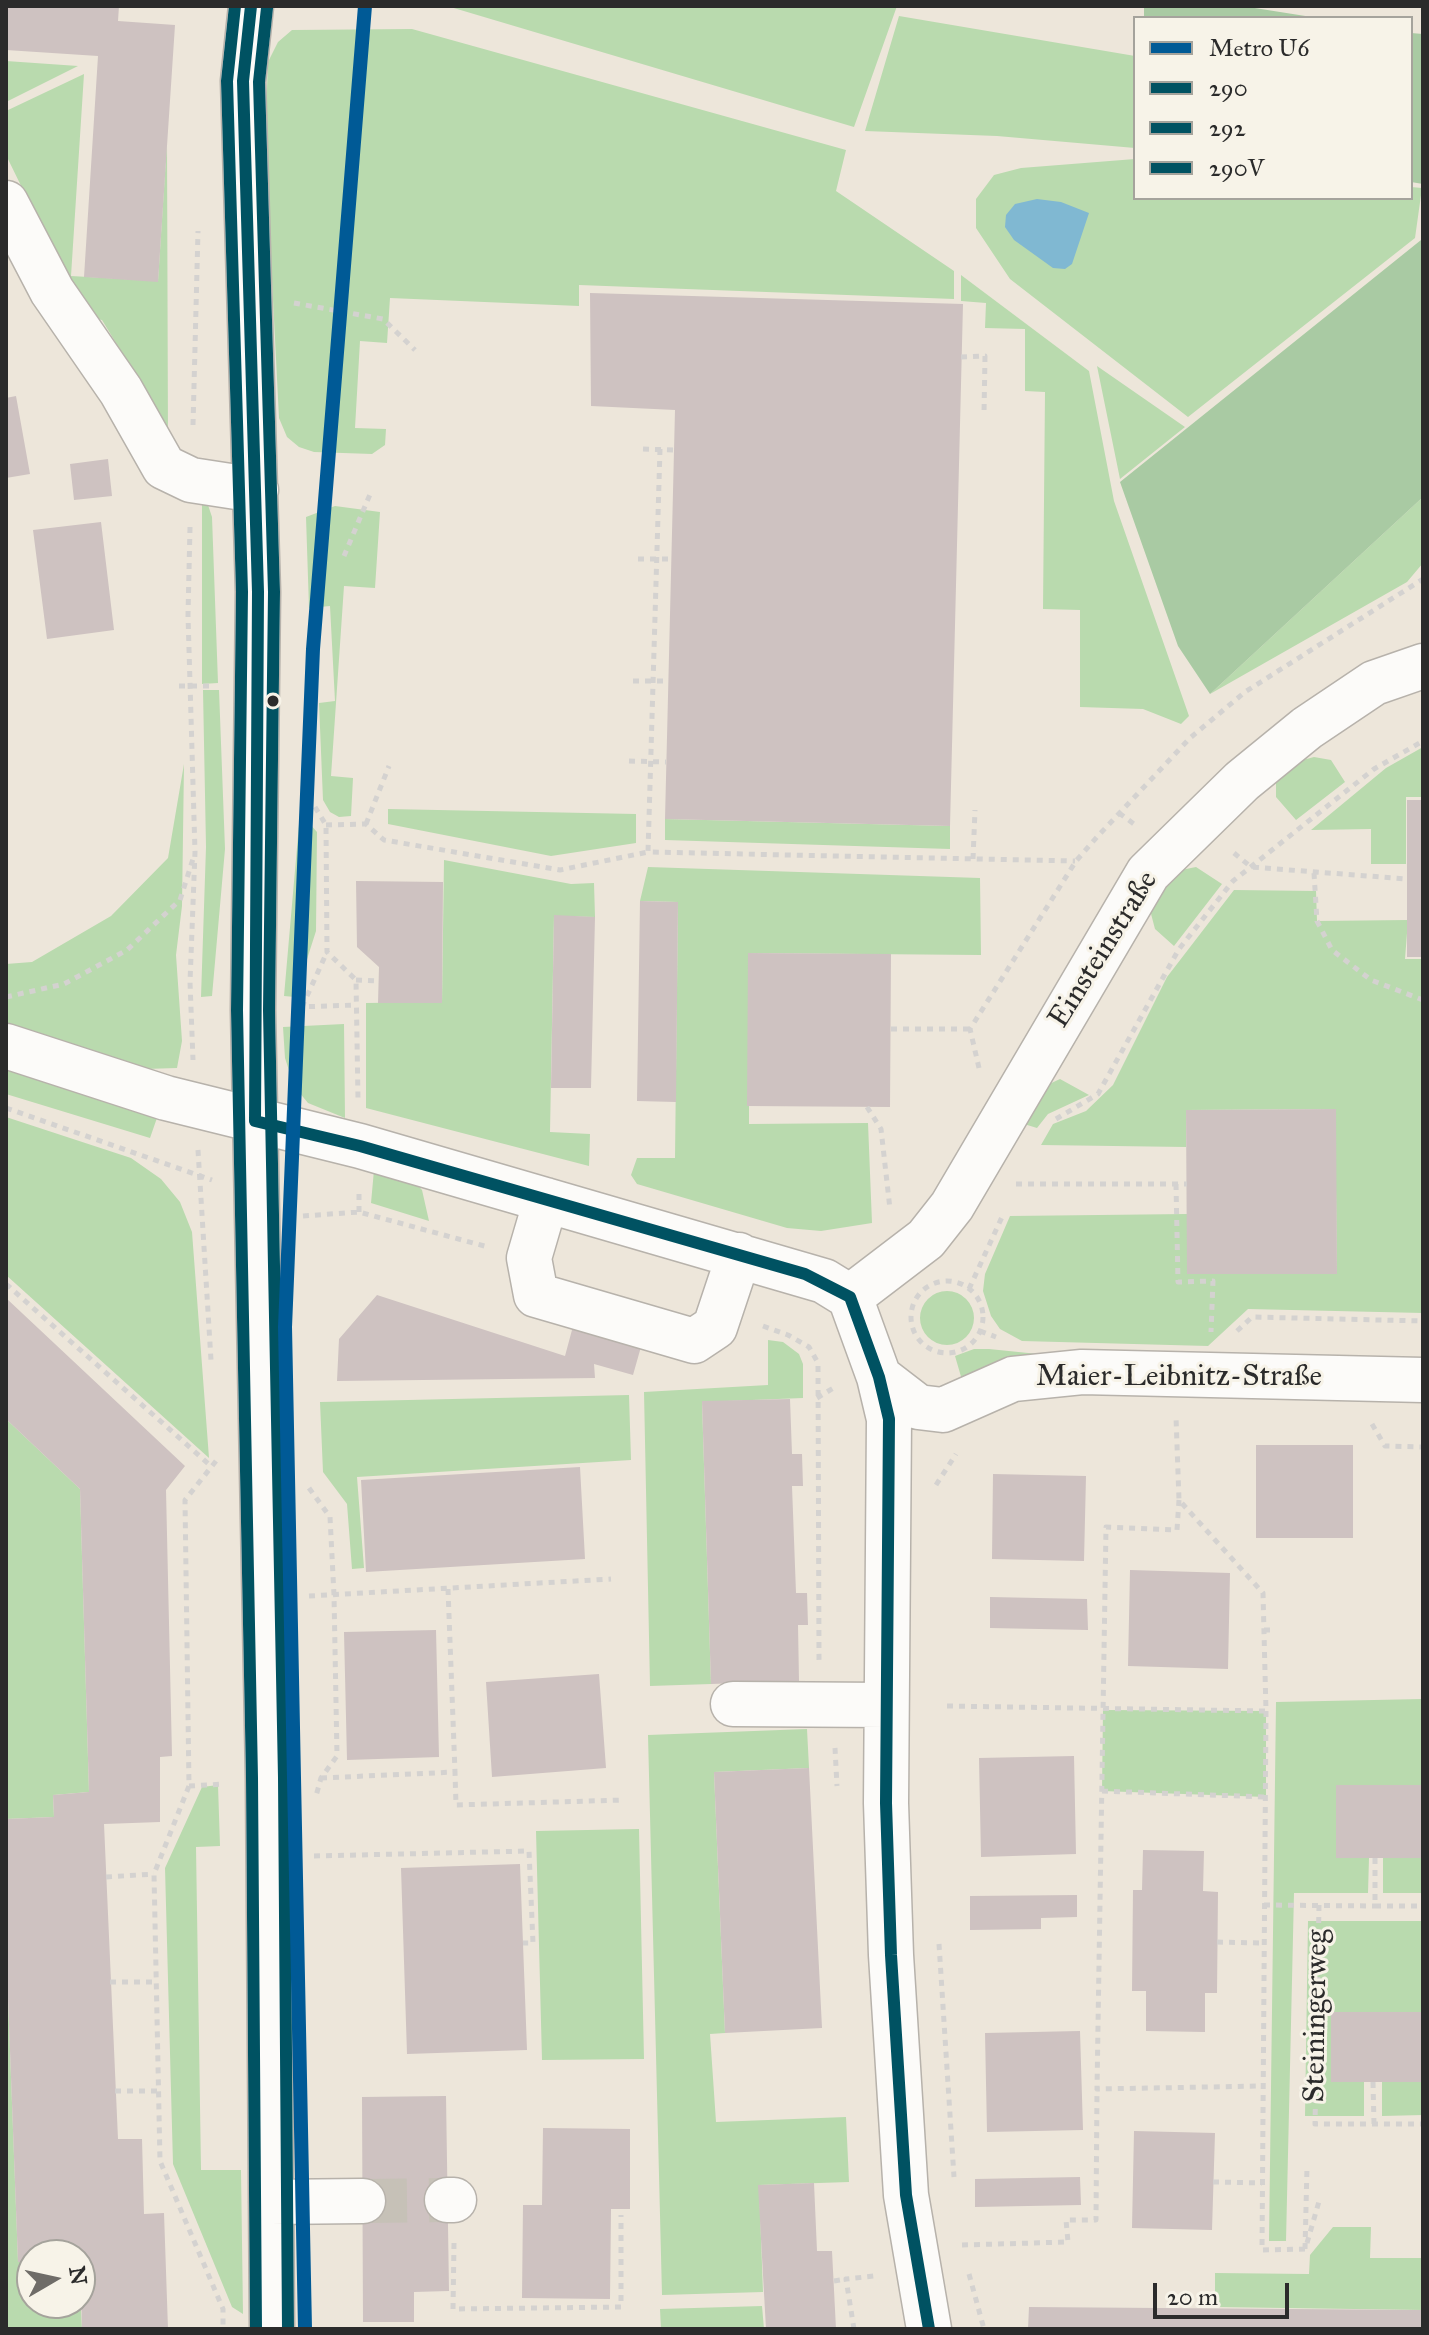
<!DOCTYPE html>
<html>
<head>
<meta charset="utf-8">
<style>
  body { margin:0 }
  #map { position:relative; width:1429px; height:2335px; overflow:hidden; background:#ede6da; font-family:"IM FELL Great Primer",serif }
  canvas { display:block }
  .frame { position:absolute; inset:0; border:8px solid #2b2b2b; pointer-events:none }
  .legend { position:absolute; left:1133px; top:16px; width:280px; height:184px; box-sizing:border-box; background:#f7f3e8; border:2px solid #a5a39c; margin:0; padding:10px 14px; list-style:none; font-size:24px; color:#2b2b2b }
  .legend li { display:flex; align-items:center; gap:16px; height:40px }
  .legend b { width:40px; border:2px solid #a5a39c }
  .north { position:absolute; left:16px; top:2239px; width:80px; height:80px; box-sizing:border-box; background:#f7f3e8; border:2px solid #a5a39c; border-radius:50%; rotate:81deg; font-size:22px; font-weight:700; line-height:32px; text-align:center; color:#2b2b2b }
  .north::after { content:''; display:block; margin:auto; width:28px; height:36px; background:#6f6c68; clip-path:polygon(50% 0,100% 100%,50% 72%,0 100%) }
  .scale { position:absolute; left:1153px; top:2283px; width:136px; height:36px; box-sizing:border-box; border:4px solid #2b2b2b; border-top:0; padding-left:10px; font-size:24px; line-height:28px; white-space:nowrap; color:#2b2b2b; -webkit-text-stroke:6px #f7f3e8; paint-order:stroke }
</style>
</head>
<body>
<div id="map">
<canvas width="1429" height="2335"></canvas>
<div class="frame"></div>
<ul class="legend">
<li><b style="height:10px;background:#005a96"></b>Metro U6</li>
<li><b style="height:10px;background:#005262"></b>290</li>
<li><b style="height:10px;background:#005262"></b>292</li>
<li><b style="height:10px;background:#005262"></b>290V</li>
</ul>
<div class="north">N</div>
<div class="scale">20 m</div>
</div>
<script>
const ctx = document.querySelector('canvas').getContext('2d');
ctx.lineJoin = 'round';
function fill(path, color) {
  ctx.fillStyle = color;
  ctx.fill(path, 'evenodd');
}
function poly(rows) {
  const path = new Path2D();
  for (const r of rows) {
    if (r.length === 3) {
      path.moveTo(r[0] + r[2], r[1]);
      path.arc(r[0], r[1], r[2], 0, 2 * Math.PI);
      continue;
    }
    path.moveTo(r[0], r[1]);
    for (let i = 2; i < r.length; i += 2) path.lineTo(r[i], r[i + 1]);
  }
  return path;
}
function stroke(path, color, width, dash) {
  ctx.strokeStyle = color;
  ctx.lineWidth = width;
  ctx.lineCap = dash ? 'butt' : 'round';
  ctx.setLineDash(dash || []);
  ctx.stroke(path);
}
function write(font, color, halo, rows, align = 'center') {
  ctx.font = font + ' "IM FELL Great Primer",serif';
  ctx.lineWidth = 6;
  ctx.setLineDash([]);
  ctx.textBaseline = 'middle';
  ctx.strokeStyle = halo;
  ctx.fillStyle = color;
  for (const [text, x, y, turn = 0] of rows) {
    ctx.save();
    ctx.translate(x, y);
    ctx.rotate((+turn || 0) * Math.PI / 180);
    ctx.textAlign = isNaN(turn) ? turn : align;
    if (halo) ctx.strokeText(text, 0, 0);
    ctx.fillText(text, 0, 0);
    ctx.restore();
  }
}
fill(poly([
  [447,6,897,6,854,127],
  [899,16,1135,56,1135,148,997,136,865,131],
  [412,29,846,150,836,191,954,271,954,299,579,285,579,306,390,298,387,343,360,341,355,428,386,429,385,445,372,454,314,452,299,447,287,437,279,418,265,141,268,62,278,42,292,30],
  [6,61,78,66,6,102],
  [84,74,71,276,158,281,167,142,168,444,118,370,122,353,102,320,85,317,6,155,6,111],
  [1135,159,1135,198,1411,198,1411,187,1422,188,1415,238,1188,417,1010,279,976,228,976,199,994,175,1021,168],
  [961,275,1089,371,1114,501,1189,716,1181,724,1143,709,1080,707,1080,610,1043,609,1045,392,1025,391,1025,329,985,328,986,303,961,301],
  [1097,366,1185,427,1120,479],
  [1423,497,1423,563,1407,582,1210,694],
  [202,505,208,505,212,517,218,683,202,684],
  [335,506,380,512,375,588,344,586,331,776,353,778,351,816,339,817,330,812,323,800,319,703,335,701,330,606,309,608,306,517],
  [203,690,219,690,225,849,212,996,201,997,206,847],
  [1423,747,1423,797,1406,797,1406,864,1371,864,1371,829,1311,830,1386,768],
  [1314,757,1331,760,1345,782,1296,820,1276,797,1276,781,1299,761],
  [184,764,182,906,176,955,182,1041,177,1068,145,1069,6,1028,6,964,32,962,111,916,168,858],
  [388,809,636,814,636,843,551,856,388,824],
  [300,813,317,832,316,931,295,997,284,996],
  [665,819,950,826,950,849,665,840],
  [444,860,571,884,594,883,595,917,554,916,550,1132,590,1134,589,1166,366,1108,366,1003,442,1002],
  [648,867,980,878,981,955,749,953,749,1124,868,1123,872,1223,821,1231,787,1228,637,1184,631,1175,637,1158,675,1158,678,902,640,901],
  [1196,867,1222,884,1174,946,1155,929,1150,910,1158,893,1181,870],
  [1234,890,1316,891,1317,921,1408,920,1405,959,1423,959,1423,1313,1248,1309,1208,1346,1022,1341,1000,1329,991,1316,983,1291,985,1274,1010,1216,1187,1214,1188,1274,1337,1274,1335,1109,1186,1110,1186,1147,1041,1145,1053,1124,1086,1111,1113,1085,1167,977],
  [344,1024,345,1118,308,1103,294,1086,285,1058,283,1027],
  [6,1069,158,1115,150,1138,6,1094],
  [1060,1079,1089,1095,1048,1114,1037,1128,1024,1124,1045,1086],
  [6,1117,131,1158,161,1179,180,1202,192,1232,209,1458,6,1275],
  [374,1170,414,1181,422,1190,429,1221,371,1203],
  [947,1318,27],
  [768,1340,783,1342,799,1354,803,1364,803,1398,702,1402,711,1684,650,1686,644,1392,768,1385],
  [974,1349,989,1349,1038,1354,962,1380,955,1356],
  [629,1395,631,1460,357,1477,364,1568,352,1569,347,1504,323,1472,320,1402],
  [6,1419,80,1489,89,1792,53,1795,54,1817,6,1819],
  [1423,1699,1423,1785,1336,1785,1336,1858,1369,1858,1368,1893,1294,1893,1286,2241,1269,2241,1276,1702],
  [1103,1710,1266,1711,1266,1797,1102,1791],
  [807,1729,809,1768,714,1772,725,2033,710,2034,716,2122,846,2117,849,2182,759,2185,763,2292,662,2295,648,1735],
  [218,1785,220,1846,196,1847,201,2170,241,2170,243,2314,232,2307,173,2164,165,1868,202,1787],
  [639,1829,644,2059,542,2060,536,1831],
  [1383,1858,1423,1858,1423,1893,1383,1893],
  [1308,1921,1423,1921,1423,2012,1331,2012,1331,2082,1364,2082,1364,2116,1305,2116],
  [6,1945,18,2261,32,2261,32,2303,80,2303,80,2292,82,2329,6,2329],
  [1382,2082,1423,2082,1423,2115,1382,2116],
  [1333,2227,1371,2227,1370,2258,1423,2258,1423,2310,1215,2307,1215,2273,1309,2274,1310,2255],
  [762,2306,764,2329,661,2329,660,2309]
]), '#b9daae');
fill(poly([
  [1144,6,1242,6,1318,18,1144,18],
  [1411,33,1423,34,1423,184,1411,182],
  [1423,229,1423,497,1210,694,1178,646,1120,482,1421,240]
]), '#a9caa3');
fill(poly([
  [1037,199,1061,202,1089,213,1072,264,1065,269,1053,268,1014,240,1005,227,1006,215,1015,204]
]), '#80b8d2');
fill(poly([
  [6,6,119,6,118,21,175,25,158,282,84,277,98,56,6,50],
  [590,293,963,304,950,826,665,819,675,410,591,406],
  [16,396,30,474,6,478,6,398],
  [108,459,112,496,74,500,70,464],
  [101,522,114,630,47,639,33,530],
  [1407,800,1423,800,1423,957,1407,957],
  [356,881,443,882,442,1003,378,1003,379,967,357,947],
  [640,901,678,902,676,1102,637,1101],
  [554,915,595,917,591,1088,551,1088],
  [748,953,891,954,890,1107,747,1106],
  [1336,1109,1337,1274,1187,1274,1186,1110],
  [583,1289,652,1308,633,1375,594,1364,595,1378,337,1381,339,1339,377,1295,565,1356],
  [6,1298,185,1466,166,1490,172,1756,160,1757,160,1822,104,1824,118,2139,142,2139,144,2214,164,2213,168,2329,82,2329,80,2255,32,2255,32,2261,18,2262,6,1945,6,1819,54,1817,53,1795,89,1792,80,1489,6,1419],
  [790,1399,792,1454,802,1454,803,1486,792,1486,796,1593,807,1593,808,1625,798,1625,799,1681,711,1684,702,1401],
  [1256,1445,1353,1445,1353,1538,1256,1538],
  [580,1467,585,1559,366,1572,361,1480],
  [993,1474,1086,1476,1084,1561,992,1559],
  [1130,1570,1230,1573,1228,1669,1128,1666],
  [990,1597,1087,1599,1088,1630,990,1628],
  [436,1630,439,1757,347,1760,344,1632],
  [599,1674,606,1768,492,1777,486,1682],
  [1074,1756,1076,1854,981,1857,979,1758],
  [809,1768,822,2028,725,2033,714,1772],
  [1336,1785,1423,1785,1423,1858,1336,1858],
  [1143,1850,1204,1851,1203,1891,1218,1892,1217,1993,1205,1993,1205,2032,1146,2031,1146,1991,1132,1991,1133,1890,1142,1890],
  [520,1864,527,2050,407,2054,401,1868],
  [1077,1895,1077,1917,1041,1918,1041,1929,970,1930,970,1896],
  [1331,2012,1423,2012,1423,2082,1331,2082],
  [1080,2031,1083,2130,987,2132,985,2033],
  [446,2096,449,2291,414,2292,414,2322,363,2322,362,2097],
  [543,2128,630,2129,630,2209,611,2209,610,2299,522,2298,523,2205,542,2205],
  [1134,2131,1215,2133,1212,2230,1132,2228],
  [1080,2177,1081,2205,975,2207,975,2179],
  [814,2183,817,2251,832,2251,836,2329,766,2329,758,2185],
  [1029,2307,1423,2310,1423,2329,1028,2329]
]), '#cec2c1');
stroke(poly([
  [363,2201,447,2200]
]), '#c6c1b7', 44, [44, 22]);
const minor = poly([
  [251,6,243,81,258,592,253,1010,268,1778,272,2329],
  [6,203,52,291,121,391,164,467,191,480,256,490],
  [6,1046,166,1098,360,1146,824,1281,850,1297,879,1377,918,1407,943,1410,1013,1379,1082,1372,1423,1380],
  [546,1200,529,1258,536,1295,694,1341,715,1327,739,1255],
  [850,1297,926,1239,952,1206,1148,873,1242,781,1307,728,1374,683,1423,666],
  [879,1377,889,1419,886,1803,891,1955,906,2195,929,2329],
  [733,1704,886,1705],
  [447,2200,454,2200],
  [271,2202,363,2201]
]);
stroke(minor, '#b7b2ab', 47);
stroke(poly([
  [294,303,383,319,415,350],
  [961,357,985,356,984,413],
  [193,425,198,231],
  [643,449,674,450],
  [660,449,648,852,1075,861],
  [190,527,188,615,195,852,190,982,193,1060],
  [344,556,371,492],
  [638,559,672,559],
  [633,681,669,681],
  [179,686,214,686],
  [629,761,666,762],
  [315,807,326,825,327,952,356,980,358,1099],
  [1119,813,1134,824],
  [366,824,389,766],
  [326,825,366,824,384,840,560,870,648,852],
  [1234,853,1251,867,1407,879],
  [973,859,975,810],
  [1314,873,1317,921,1332,950,1371,980,1423,1000],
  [356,980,379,981],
  [6,997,64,984,127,950,180,900,193,859],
  [297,1007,356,1005],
  [302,1007,327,952],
  [891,1029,970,1029],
  [979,1068,970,1029,1076,861,1097,837,1190,738,1245,692,1423,579],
  [867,1107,881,1129,890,1209],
  [6,1108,212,1180],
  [1056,1119,1098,1094,1179,949,1233,881,1374,769,1423,741],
  [198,1150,211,1360],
  [1016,1184,1187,1184],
  [1176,1184,1178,1282,1213,1281,1211,1332],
  [359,1212,359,1193],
  [303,1216,359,1212,488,1247],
  [947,1317,36],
  [6,1284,212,1467],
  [969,1289,1002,1217],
  [763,1326,788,1335,809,1347,818,1363,819,1660],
  [980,1331,996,1337],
  [1237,1331,1252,1317,1423,1321],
  [817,1398,835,1387],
  [1372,1424,1385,1446,1423,1447],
  [216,1461,185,1500,189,1786,154,1874,160,2161,223,2309,223,2329],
  [936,1485,956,1454],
  [309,1488,330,1517,334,1595,337,1756,321,1778,316,1796],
  [1179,1500,1177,1530,1106,1527,1097,2089,1262,2086],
  [448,1589,455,1772],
  [309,1596,611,1579],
  [1264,1630,1276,1630],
  [947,1706,1266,1711,1263,1593,1179,1500,1176,1417],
  [1266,1711,1262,2250,1305,2249],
  [835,1748,837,1786],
  [321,1778,455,1772,456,1805,624,1800],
  [189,1786,224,1784],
  [1102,1791,1266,1797],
  [314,1856,529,1851,533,1943,523,1943],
  [1375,1858,1375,1906,1423,1906],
  [106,1877,154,1874],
  [1264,1905,1375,1906],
  [1319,1905,1315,2124,1423,2124],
  [1217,1942,1264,1943],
  [939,1944,954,2177],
  [110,1982,156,1982],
  [1373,2082,1374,2124],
  [115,2091,158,2091],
  [1213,2182,1262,2183],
  [454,2243,453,2309,621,2307,621,2215],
  [1307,2243,1320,2198],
  [962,2245,1068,2242,1066,2220,1096,2220,1097,2089],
  [1305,2249,1307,2167],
  [969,2274,984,2329],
  [834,2281,846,2279],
  [854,2329,846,2279,874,2276]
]), '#d4d2d0', 5, [6, 6]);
stroke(minor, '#fcfbf9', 44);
stroke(poly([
  [251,6,243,81,258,592,255,1121],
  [255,1121,360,1146,805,1274,850,1297,879,1377,889,1419,886,1803,891,1955,906,2195,929,2329]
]), '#005262', 12);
stroke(poly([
  [235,6,227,81,242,592,237,1010,252,1778,256,2329]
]), '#005262', 12);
stroke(poly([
  [267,8,259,82,274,592,269,1010,284,1778,288,2329]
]), '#005262', 12);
stroke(poly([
  [305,2329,285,1327,313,649,365,6]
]), '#005a96', 14);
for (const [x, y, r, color] of [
  [273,701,7,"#2b2b2b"]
]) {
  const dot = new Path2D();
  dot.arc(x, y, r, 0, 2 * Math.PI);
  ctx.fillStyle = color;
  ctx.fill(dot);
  stroke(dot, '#f7f3e8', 3);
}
write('30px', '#2b2b2b', '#f7f3e8', [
  ["Einsteinstraße",1104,950,-58],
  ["Maier-Leibnitz-Straße",1179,1378],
  ["Steiningerweg",1317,2016,-89]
]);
</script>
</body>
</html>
